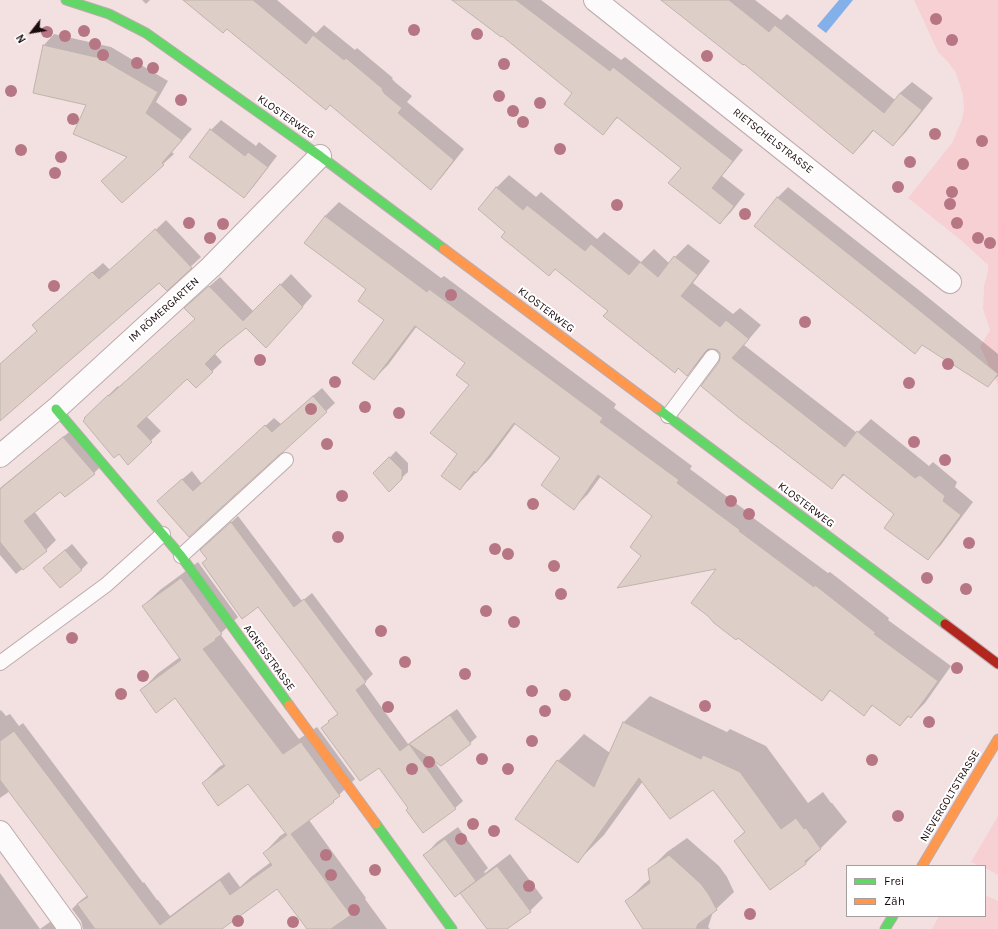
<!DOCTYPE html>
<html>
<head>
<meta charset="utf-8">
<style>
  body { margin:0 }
  #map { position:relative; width:998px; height:929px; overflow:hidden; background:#f3e1e2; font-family:Karla,sans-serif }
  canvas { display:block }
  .legend { position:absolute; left:846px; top:865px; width:140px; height:52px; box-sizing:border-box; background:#fff; border:1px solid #a59e9f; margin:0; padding:5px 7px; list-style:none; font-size:12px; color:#1d0c0e }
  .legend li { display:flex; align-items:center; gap:8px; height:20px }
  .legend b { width:20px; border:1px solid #a59e9f }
  .north { position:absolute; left:12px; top:12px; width:40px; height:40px; -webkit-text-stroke:3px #fff; paint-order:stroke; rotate:239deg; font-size:11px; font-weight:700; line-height:16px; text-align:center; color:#1d0c0e }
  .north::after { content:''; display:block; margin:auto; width:14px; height:18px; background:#1d0c0e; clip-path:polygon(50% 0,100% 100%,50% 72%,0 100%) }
</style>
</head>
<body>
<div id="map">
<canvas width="998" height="929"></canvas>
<ul class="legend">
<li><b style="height:5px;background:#63d668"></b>Frei</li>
<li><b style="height:5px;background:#ff974d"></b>Zäh</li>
</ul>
<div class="north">N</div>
</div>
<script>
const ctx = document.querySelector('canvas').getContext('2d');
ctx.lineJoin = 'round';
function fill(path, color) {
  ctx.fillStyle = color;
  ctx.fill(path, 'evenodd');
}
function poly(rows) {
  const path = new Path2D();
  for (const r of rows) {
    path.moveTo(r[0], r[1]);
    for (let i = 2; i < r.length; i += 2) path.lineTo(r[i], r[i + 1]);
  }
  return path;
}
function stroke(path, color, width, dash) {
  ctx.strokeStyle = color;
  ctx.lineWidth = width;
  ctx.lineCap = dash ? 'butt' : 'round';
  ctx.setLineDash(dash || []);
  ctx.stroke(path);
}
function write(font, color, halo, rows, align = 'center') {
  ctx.font = font + ' Karla,sans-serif';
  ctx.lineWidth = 4;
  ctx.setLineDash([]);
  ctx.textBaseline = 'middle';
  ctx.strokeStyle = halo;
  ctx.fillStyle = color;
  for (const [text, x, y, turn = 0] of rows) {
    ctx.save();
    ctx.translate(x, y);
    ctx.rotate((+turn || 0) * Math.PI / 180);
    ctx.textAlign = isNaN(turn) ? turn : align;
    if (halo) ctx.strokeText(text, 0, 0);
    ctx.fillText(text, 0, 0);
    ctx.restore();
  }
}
fill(poly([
  [914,0,998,0,998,385,980,347,990,330,983,309,984,286,988,271,988,265,962,241,908,198,952,143,961,122,964,110,963,96,960,85,955,71,947,61,938,52],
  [998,816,998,875,985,868,985,866,980,866,971,862],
  [985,895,998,901,998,929,932,929,939,916,985,916]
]), '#f7d0d3');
fill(poly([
  [839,0,853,0,826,33,817,26]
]), '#84b0ea');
fill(poly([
  [142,0,150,0,146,4],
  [184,0,277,0,316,33,324,25,355,50,357,48,393,78,392,79,396,83,412,96,407,102,464,149,441,178,430,188,330,104,227,28],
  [462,0,541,0,621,60,625,57,743,150,722,176,745,194,731,212,720,223,682,168,618,117,603,133,574,93],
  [662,0,755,0,781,20,787,14,895,100,900,93,912,82,933,98,905,133,893,145,874,130,865,141,853,153,744,63],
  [54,34,111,47,168,81,156,102,192,129,172,152,174,154,163,164,128,157,87,104,34,92,44,45],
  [221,120,256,146,259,142,277,156,254,186,244,197,211,130],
  [509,175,536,197,541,192,597,239,604,232,641,262,654,249,670,264,675,257,688,244,710,261,693,283,733,314,740,308,761,325,744,345,857,433,871,419,929,466,933,462,957,482,955,487,973,502,940,546,927,559,895,514,845,474,832,487,720,362,721,353,718,350,710,349,700,362,687,374,679,367,675,371,609,311,496,188],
  [788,187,920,291,998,354,998,376,988,385,923,344,915,352,777,198],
  [339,202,441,278,444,276,616,404,614,408,692,466,690,469,753,516,752,517,828,573,830,572,889,618,888,620,951,666,925,703,911,717,909,716,900,725,873,705,864,714,831,690,822,700,718,568,643,556,654,516,601,476,588,494,574,508,562,458,516,423,490,458,460,489,458,454,470,385,466,363,417,326,388,365,374,379,386,320,325,216],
  [166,220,201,257,167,289,160,282,0,420,0,364,37,331,43,315,103,263,110,270,143,242],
  [291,274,312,296,276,337,246,326,215,354,222,362,196,387,187,378,146,416,161,431,128,463,95,408,118,386,119,387,196,318,196,298,220,277,254,312],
  [322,388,335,403,189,536,167,492,192,471,202,484,274,418,281,424],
  [74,428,104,463,94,473,65,496,60,491,34,511,56,540,46,550,16,574,0,555,0,488],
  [396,451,408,463,408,472,389,490,375,473],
  [238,516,302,601,312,593,373,674,364,683,408,744,457,709,477,737,470,743,441,765,433,760,463,801,455,808,409,808,379,767,323,728,338,713,258,606,203,563,208,558,209,543],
  [72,544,88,563,82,569,60,587,44,568],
  [198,562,238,617,220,634,244,666,299,739,317,727,355,779,333,801,309,820,366,898,365,899,387,929,308,929,277,888,215,929,83,929,81,921,72,909,81,900,88,895,10,791,0,798,0,711,1,710,6,716,10,714,19,726,23,723,143,883,144,882,157,900,158,900,170,916,229,872,240,887,251,877,271,862,264,853,280,836,286,832,248,783,203,783,219,767,224,764,176,697,141,691,157,674,180,657,143,606,160,590],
  [650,696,727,732,730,729,766,746,808,803,823,792,831,803,832,803,847,822,806,863,735,841,745,831,713,789,643,781,604,835,577,862,516,819,558,761,584,734,610,753,624,722],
  [458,827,488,868,484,872,485,873,510,854,543,898,530,911,505,929,488,929,465,888,425,855,437,842],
  [687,838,719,866,727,877,734,892,713,912,708,927,710,929,644,929,626,902,644,884,650,879,649,870,667,852],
  [0,873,40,929,60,915,71,929,0,929]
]), '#0003');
const building = poly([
  [183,0,253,0,306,44,313,35,344,60,346,58,383,89,382,90,385,94,402,108,398,113,454,160,431,190,330,105,326,110,227,29,223,33,183,0],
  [452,0,516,0,610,71,613,67,733,161,712,188,734,206,720,224,668,183,681,168,617,117,603,135,564,104,572,93,502,36,501,37,452,0],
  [661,0,729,0,769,32,775,25,884,113,900,93,922,110,893,146,873,130,853,154,744,64,743,65,661,0],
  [43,45,100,58,158,92,146,113,182,140,162,163,164,165,122,203,101,181,127,157,73,134,86,105,33,93,43,45],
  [210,129,245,156,248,152,268,167,244,198,189,157,210,129],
  [496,187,523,210,527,205,585,251,591,244,629,275,640,262,658,277,674,256,698,275,681,296,720,327,726,320,749,339,732,358,845,447,857,431,915,478,920,475,945,496,943,501,961,515,928,560,884,528,894,514,843,474,832,489,737,416,701,386,719,362,720,358,720,353,717,350,713,349,708,349,705,352,687,376,678,368,675,373,603,316,608,311,555,269,549,276,501,237,505,232,478,209,496,187],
  [777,197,909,302,998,374,988,387,922,345,915,354,754,226,777,197],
  [325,216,427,292,429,289,603,418,600,422,679,480,677,483,740,530,739,531,814,587,815,585,876,633,874,634,938,681,911,718,908,716,900,726,872,705,864,716,830,690,822,701,738,638,736,640,714,623,708,616,691,603,716,569,617,588,641,556,630,547,652,516,598,475,574,510,541,485,560,458,514,423,476,473,474,471,460,490,441,476,457,454,430,433,469,385,456,375,465,363,415,326,374,380,352,363,384,320,358,301,366,289,304,243,325,216],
  [155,229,192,268,167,291,159,283,0,421,0,364,37,331,32,325,92,272,99,279,131,251,155,229],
  [280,284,303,307,266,348,246,328,222,347,205,364,213,372,196,388,187,379,137,426,152,442,128,465,119,454,114,458,83,421,85,419,84,418,108,395,109,396,195,319,184,308,209,286,243,321,280,284],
  [313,396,327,412,283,452,280,454,189,537,157,501,182,479,193,491,265,425,272,432,313,396],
  [63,437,95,474,65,497,60,492,24,521,47,551,23,570,0,542,0,489,63,437],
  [389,457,402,470,402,479,389,492,373,473,389,457],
  [231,522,294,607,304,599,366,682,356,690,374,716,400,751,409,744,456,809,423,833,406,810,408,808,379,768,360,781,321,728,329,722,328,721,338,714,299,661,258,607,242,619,202,563,207,559,200,550,231,522],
  [65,550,82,570,60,588,43,568,65,550],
  [181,578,222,634,215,639,216,640,203,649,228,682,283,754,301,742,340,796,333,801,334,802,291,834,351,915,331,929,307,929,277,889,222,929,95,929,77,904,88,897,0,780,0,741,14,731,160,925,220,880,230,895,272,865,263,853,287,835,248,784,218,806,202,783,225,766,175,698,156,713,140,690,181,660,142,606,181,578],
  [450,715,471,744,441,766,409,744,450,715],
  [623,722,701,759,703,755,740,772,781,829,796,818,804,829,806,828,821,849,805,861,806,864,770,890,734,841,745,832,713,790,670,819,639,778,578,863,515,819,557,760,594,787,623,722],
  [445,839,476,881,455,897,423,855,445,839],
  [669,855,701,884,709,895,717,910,698,924,696,929,643,929,625,901,650,883,648,869,669,855],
  [497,866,531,912,507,929,487,929,460,893,497,866]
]);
fill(building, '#ddcfc8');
stroke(building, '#c0b3ac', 1);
const lane = poly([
  [668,416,712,357],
  [181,556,286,460],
  [0,663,106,585,163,534]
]);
const street = poly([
  [595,0,950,282],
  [0,456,56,409,211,267,320,156],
  [0,832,70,929]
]);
const fast = poly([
  [66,0,109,14,146,33,320,156,444,249],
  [657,408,945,624],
  [56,409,181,556,289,705],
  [376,824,452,929],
  [885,929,893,916]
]);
const slow = poly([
  [444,249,657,408],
  [289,705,376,824],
  [922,866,998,739]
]);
const jam = poly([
  [945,624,998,664]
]);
stroke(lane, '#bdabad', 16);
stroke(street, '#bdabad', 24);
stroke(fast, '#bdabad', 11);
stroke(slow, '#bdabad', 11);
stroke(jam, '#bdabad', 11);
stroke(lane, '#fdfafb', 14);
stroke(street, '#fdfafb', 22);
stroke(fast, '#63d668', 9);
stroke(slow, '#ff974d', 9);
stroke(jam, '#b3261e', 9);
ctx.fillStyle = '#b77683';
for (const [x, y] of [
  [936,19],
  [414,30],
  [84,31],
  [47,32],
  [477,34],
  [65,36],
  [952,40],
  [95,44],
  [103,55],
  [707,56],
  [137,63],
  [504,64],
  [153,68],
  [11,91],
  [499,96],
  [181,100],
  [540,103],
  [513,111],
  [73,119],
  [523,122],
  [935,134],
  [982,141],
  [560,149],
  [21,150],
  [61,157],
  [910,162],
  [963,164],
  [55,173],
  [898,187],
  [952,192],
  [950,204],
  [617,205],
  [745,214],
  [189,223],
  [957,223],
  [223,224],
  [210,238],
  [978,238],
  [990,243],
  [54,286],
  [451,295],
  [805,322],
  [260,360],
  [948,364],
  [335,382],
  [909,383],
  [365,407],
  [311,409],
  [399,413],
  [914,442],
  [327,444],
  [945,460],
  [342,496],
  [731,501],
  [533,504],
  [749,514],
  [338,537],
  [969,543],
  [495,549],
  [508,554],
  [554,566],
  [927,578],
  [966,589],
  [561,594],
  [486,611],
  [514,622],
  [381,631],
  [72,638],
  [405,662],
  [957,668],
  [465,674],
  [143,676],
  [532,691],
  [121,694],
  [565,695],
  [705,706],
  [388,707],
  [545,711],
  [929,722],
  [532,741],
  [482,759],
  [872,760],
  [429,762],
  [412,769],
  [508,769],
  [898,816],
  [473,824],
  [494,831],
  [461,839],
  [326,855],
  [375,870],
  [331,875],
  [529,886],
  [354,910],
  [750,914],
  [238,921],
  [293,922]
]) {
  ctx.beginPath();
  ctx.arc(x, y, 6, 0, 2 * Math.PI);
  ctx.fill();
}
write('11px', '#1d0c0e', '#fff', [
  ["KLOSTERWEG",286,117,35],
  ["RIETSCHELSTRASSE",773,141,38],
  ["IM RÖMERGARTEN",164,310,-42],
  ["KLOSTERWEG",546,310,37],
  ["KLOSTERWEG",806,505,37],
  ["AGNESSTRASSE",269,658,54],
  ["NIEVERGOLTSTRASSE",950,796,-59]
]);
</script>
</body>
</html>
